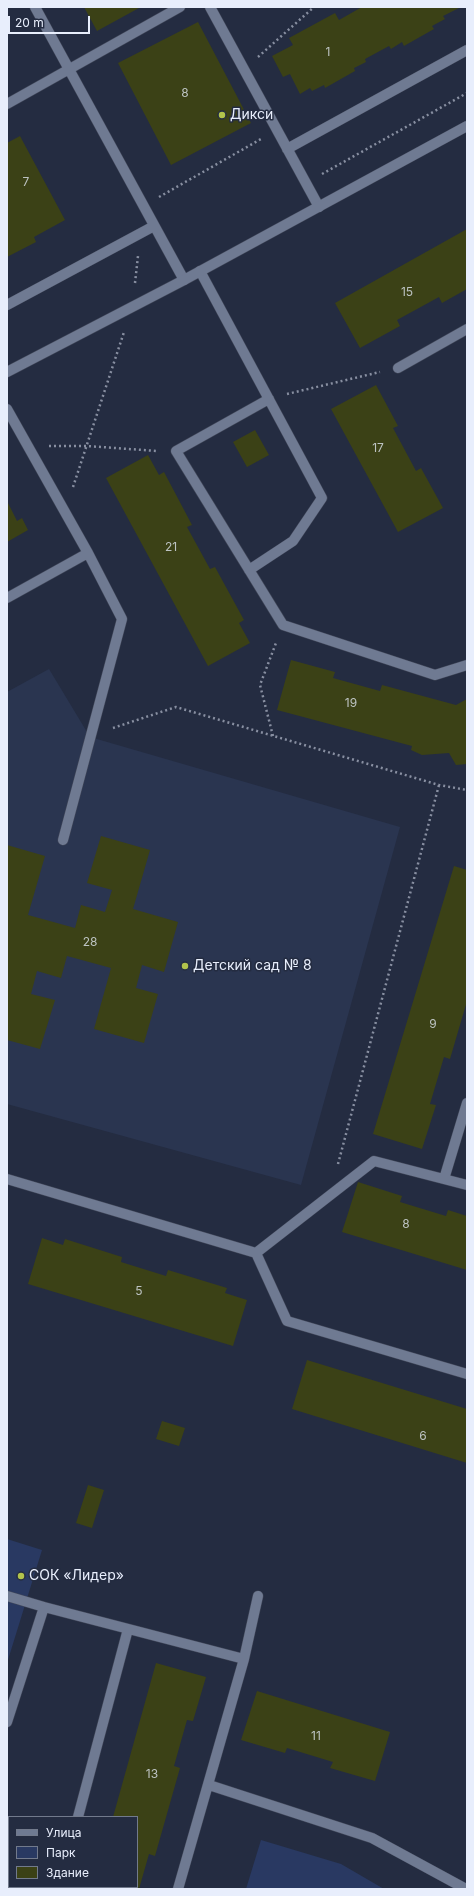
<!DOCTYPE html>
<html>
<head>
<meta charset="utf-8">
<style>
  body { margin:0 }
  #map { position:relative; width:474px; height:1896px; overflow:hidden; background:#242c41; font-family:Inter,sans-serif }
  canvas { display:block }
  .frame { position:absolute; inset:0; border:8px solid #e8eefc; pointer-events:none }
  .legend { position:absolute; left:8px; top:1816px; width:130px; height:72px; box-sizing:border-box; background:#242c41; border:1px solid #727a8c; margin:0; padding:5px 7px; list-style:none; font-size:12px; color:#e8eefc }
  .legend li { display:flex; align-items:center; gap:8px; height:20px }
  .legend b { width:20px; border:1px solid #727a8c }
  .scale { position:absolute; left:8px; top:16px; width:82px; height:18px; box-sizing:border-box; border:2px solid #e8eefc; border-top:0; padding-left:5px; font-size:12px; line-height:14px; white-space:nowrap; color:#e8eefc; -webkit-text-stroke:3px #242c41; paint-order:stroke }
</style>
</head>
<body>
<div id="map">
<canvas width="474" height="1896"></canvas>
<div class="frame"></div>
<ul class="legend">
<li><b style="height:5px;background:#6f7a92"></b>Улица</li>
<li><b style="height:11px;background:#293962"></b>Парк</li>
<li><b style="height:11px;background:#3b4116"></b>Здание</li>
</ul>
<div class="scale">20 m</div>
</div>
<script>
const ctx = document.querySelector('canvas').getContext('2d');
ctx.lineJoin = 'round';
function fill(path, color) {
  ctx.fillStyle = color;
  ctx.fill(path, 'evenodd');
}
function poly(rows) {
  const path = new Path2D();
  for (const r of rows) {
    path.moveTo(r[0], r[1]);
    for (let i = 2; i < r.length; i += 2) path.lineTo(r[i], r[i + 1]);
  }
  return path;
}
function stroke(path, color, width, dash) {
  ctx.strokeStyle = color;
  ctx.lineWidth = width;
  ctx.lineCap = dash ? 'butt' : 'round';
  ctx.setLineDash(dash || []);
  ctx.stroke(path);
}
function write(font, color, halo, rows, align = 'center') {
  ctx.font = font + ' Inter,sans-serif';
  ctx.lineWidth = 3;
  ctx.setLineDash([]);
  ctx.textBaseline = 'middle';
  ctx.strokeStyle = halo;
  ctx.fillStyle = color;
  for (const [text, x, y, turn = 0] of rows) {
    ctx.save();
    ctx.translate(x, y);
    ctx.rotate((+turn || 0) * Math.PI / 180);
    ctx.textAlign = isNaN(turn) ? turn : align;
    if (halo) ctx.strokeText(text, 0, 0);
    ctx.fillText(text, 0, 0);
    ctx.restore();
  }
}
fill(poly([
  [49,669,90,737,400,827,301,1185,7,1104,7,692]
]), '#2a3550');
fill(poly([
  [7,1539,42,1550,7,1663],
  [261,1840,341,1864,384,1889,246,1889]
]), '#293962');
fill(poly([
  [84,7,138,7,139,8,97,31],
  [362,7,461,7,443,16,445,19,432,26,434,29,404,46,402,42,391,49,389,46,365,59,366,62,354,68,355,71,325,88,324,85,312,91,310,88,300,94,290,74,283,77,272,56,293,45,289,38,335,13,339,20],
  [198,22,251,123,171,165,118,63],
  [20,136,65,220,34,237,36,242,7,257,7,143],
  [467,229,467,289,442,303,439,297,397,320,400,326,360,348,335,303],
  [376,385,398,426,393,428,416,471,421,468,443,508,398,532,331,409],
  [255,430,269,455,247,467,233,442],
  [148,455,159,475,164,472,192,525,187,527,210,569,215,567,244,620,239,623,250,643,208,666,106,478],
  [7,501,17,521,22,518,28,530,7,542],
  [291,660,335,672,333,678,380,691,382,685,456,705,467,699,467,764,456,765,449,753,422,755,411,750,412,746,277,710],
  [101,836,150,850,133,909,178,922,164,972,142,965,136,988,158,994,144,1043,94,1029,111,968,67,956,61,978,37,971,31,994,55,1000,40,1049,7,1040,7,845,45,856,28,915,75,928,81,905,105,912,112,890,87,883],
  [454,866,467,870,467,1001,450,1059,444,1057,430,1104,436,1105,422,1149,373,1134],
  [358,1182,402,1196,400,1202,446,1216,448,1210,467,1216,467,1270,342,1232],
  [42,1238,63,1245,65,1239,122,1257,121,1262,166,1276,168,1270,227,1288,225,1293,247,1300,233,1346,28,1284],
  [307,1360,467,1409,467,1463,292,1409],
  [162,1421,185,1428,179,1446,156,1439],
  [88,1485,104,1490,92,1528,76,1523],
  [156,1663,206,1677,193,1721,187,1720,174,1766,180,1768,155,1856,149,1854,139,1889,92,1889,93,1887,137,1887,137,1817,113,1817],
  [257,1691,390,1732,375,1781,330,1768,333,1762,287,1748,285,1753,241,1740]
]), '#3b4116');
const lane = poly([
  [35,7,184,280],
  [210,7,319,207],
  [7,104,180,7],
  [287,149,467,50],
  [200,271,322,498,293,541,249,570],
  [7,305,154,226],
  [398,368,467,329],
  [269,399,176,451,283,625,435,675,467,665],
  [7,409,88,553,122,619,63,840],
  [7,598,88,553],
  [7,1179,256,1253,287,1321,467,1374],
  [444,1179,467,1103],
  [256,1253,374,1161,467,1185],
  [7,1596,44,1607],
  [7,1722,44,1607,244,1659],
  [209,1785,372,1838,466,1889],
  [78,1817,128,1629],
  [58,1889,59,1887],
  [178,1889,244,1659,258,1596]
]);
const street = poly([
  [7,372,184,280,467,126]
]);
stroke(lane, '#42485a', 11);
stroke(street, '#42485a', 11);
stroke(poly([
  [258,57,314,7],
  [322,174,467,93],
  [159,197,261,139],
  [135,283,138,256],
  [287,394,380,372],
  [49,446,87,446,157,451],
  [73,487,124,332],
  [113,728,176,707,439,785,467,790],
  [273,736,260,685,276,643],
  [338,1164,439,785]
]), '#888fa1', 2.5, [2, 3]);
stroke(lane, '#6f7a92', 10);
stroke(street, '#6f7a92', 10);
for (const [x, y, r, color] of [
  [222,115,4,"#b2c34c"],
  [185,966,4,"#b2c34c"],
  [21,1576,4,"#b2c34c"]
]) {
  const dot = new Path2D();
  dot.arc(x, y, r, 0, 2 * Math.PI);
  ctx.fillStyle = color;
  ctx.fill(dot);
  stroke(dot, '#242c41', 1.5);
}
write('12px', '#bdc3c2', null, [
  ["1",328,52],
  ["8",185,93],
  ["7",26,182],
  ["15",407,292],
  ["17",378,448],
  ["21",171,547],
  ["19",351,703],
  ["28",90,942],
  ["9",433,1024],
  ["8",406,1224],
  ["5",139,1291],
  ["6",423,1436],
  ["11",316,1736],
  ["13",152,1774]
]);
write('14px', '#e8eefc', '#242c41', [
  ["Дикси",230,115],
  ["Детский сад № 8",193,966],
  ["СОК «Лидер»",29,1576]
], 'left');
</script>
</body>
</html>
